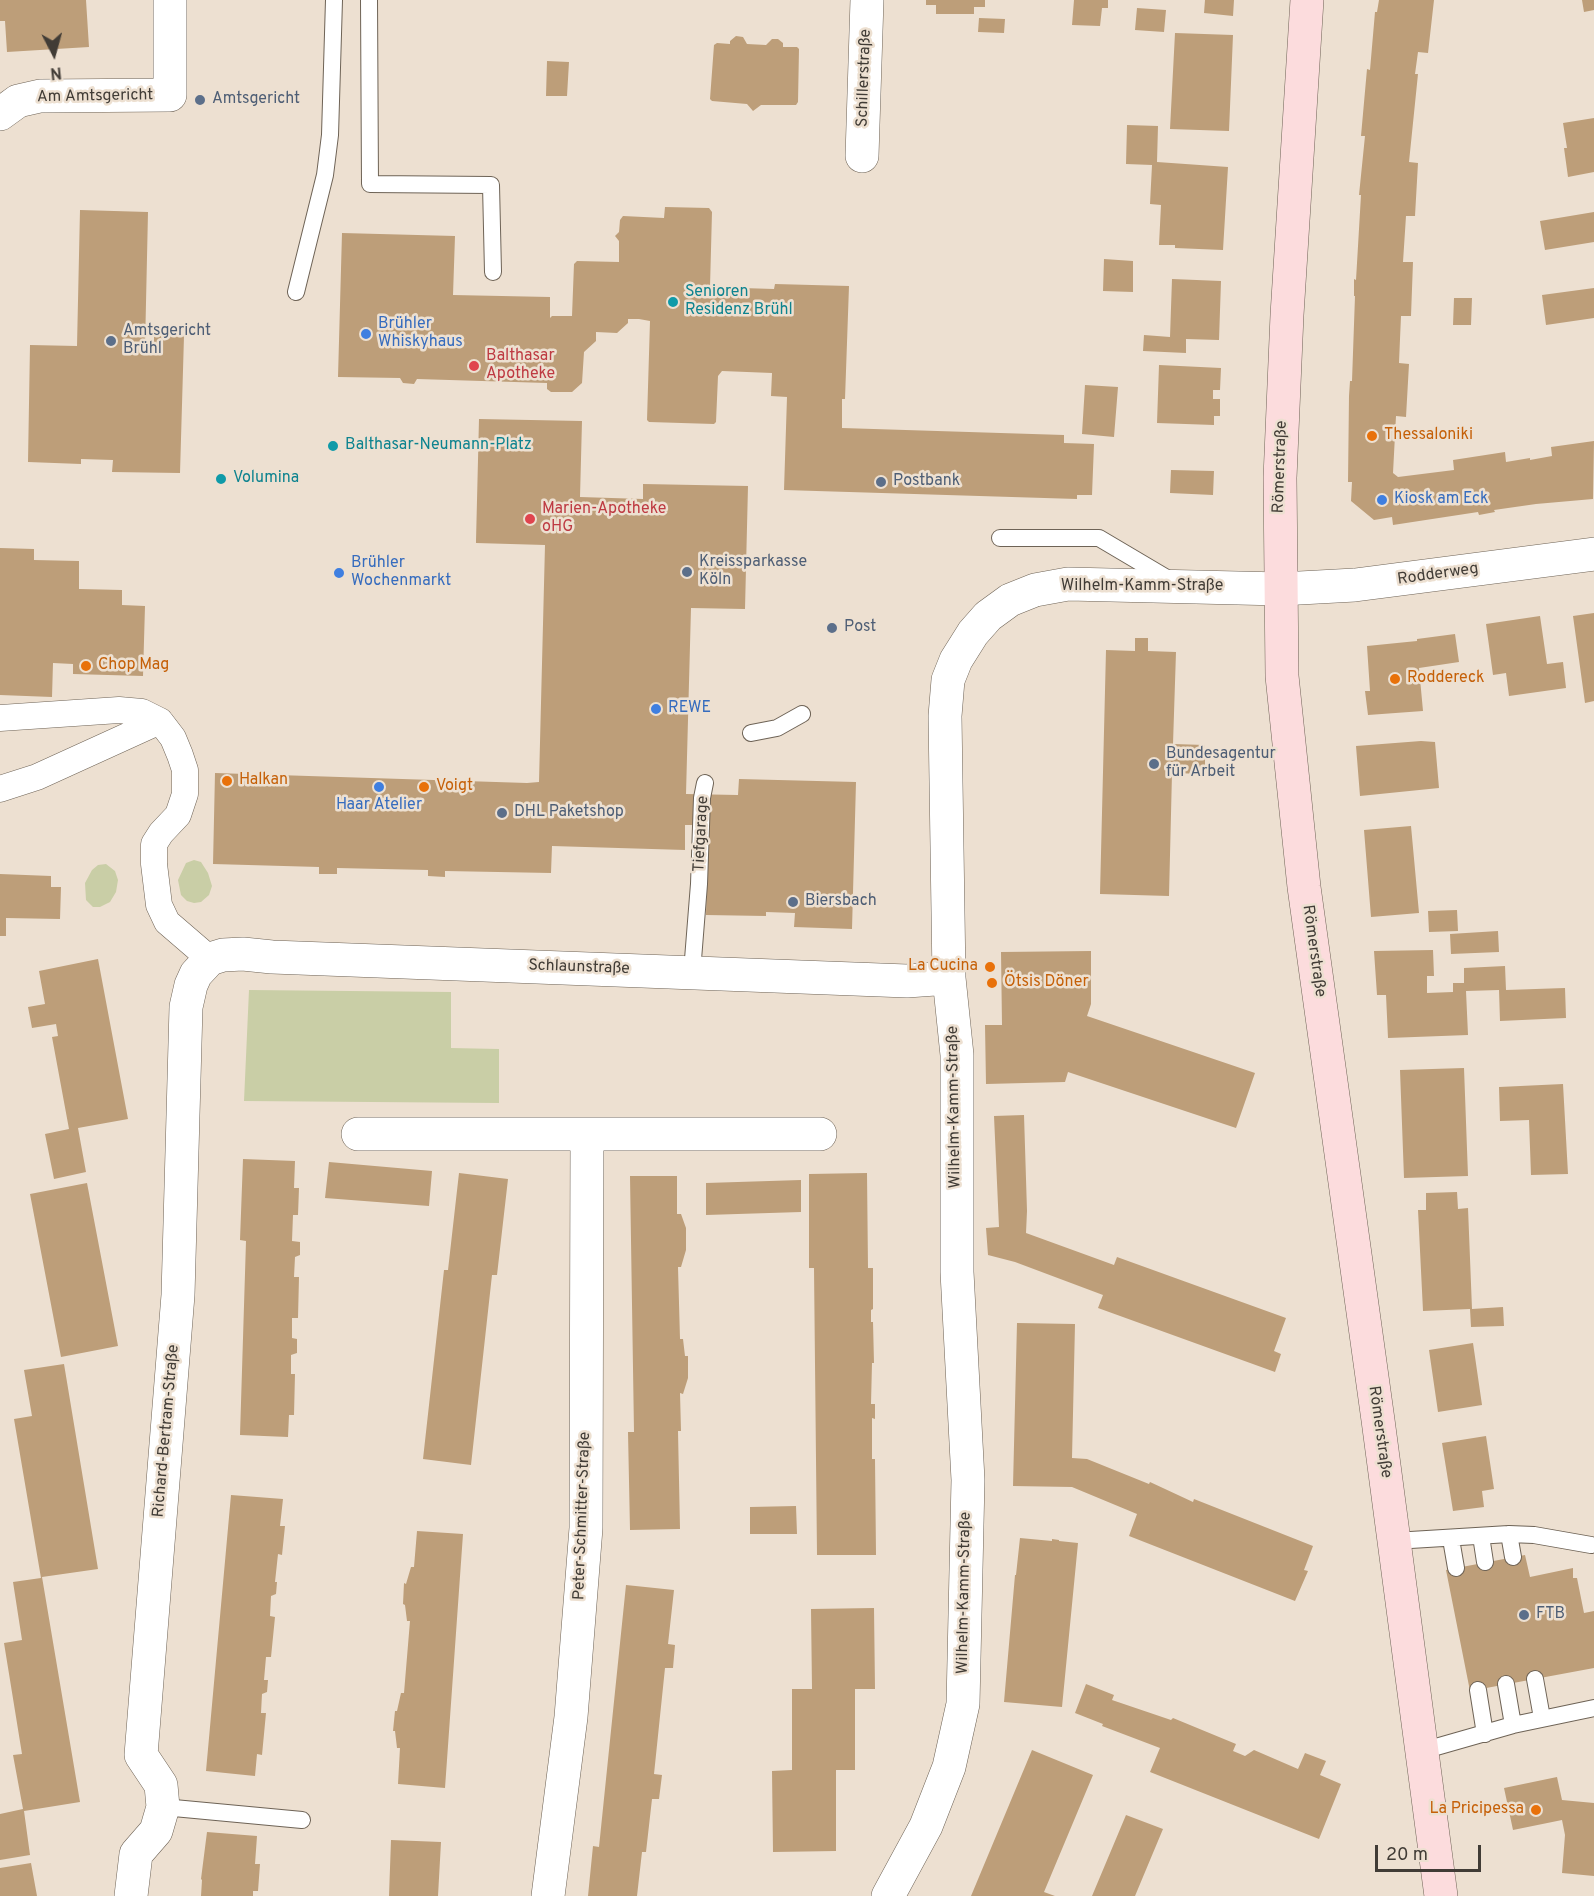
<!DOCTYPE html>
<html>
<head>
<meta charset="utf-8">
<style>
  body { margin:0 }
  #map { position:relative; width:1594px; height:1896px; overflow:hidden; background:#ede0d1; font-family:Overpass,sans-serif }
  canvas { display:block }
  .north { position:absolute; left:24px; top:24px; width:60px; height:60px; -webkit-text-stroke:4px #ede0d1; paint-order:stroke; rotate:174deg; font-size:16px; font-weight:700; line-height:24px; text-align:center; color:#413c36 }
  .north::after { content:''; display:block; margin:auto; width:21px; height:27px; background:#413c36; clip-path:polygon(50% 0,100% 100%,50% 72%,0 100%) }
  .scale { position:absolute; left:1375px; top:1845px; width:106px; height:27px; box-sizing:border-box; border:3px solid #413c36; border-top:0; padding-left:8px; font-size:18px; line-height:21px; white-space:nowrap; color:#413c36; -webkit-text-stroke:4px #ede0d1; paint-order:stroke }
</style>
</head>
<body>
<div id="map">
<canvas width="1594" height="1896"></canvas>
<div class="north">N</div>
<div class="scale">20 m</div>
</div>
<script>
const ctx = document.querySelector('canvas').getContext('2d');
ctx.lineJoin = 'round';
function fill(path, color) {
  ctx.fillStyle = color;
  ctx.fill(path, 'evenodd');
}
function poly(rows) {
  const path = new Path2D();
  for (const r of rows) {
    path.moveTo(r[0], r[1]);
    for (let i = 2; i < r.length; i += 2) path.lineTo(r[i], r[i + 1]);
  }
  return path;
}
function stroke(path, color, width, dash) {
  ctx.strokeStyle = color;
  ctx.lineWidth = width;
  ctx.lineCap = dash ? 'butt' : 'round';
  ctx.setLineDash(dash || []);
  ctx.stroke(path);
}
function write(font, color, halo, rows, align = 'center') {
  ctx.font = font + ' Overpass,sans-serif';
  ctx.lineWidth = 5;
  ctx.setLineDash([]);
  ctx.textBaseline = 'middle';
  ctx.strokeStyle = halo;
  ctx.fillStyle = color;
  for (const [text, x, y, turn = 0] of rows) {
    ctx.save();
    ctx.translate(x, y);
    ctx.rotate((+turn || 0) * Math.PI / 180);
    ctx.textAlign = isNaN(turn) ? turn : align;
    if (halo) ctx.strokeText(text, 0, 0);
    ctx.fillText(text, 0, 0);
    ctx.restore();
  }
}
fill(poly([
  [194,860,201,862,208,873,212,886,209,895,201,902,194,903,187,901,181,895,178,880,186,863],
  [106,864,115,871,118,880,116,892,110,902,100,907,93,907,86,900,85,883,92,870,98,865],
  [249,990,451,992,451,1048,499,1049,499,1103,244,1101]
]), '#c9cea6');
fill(poly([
  [0,0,86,0,89,47,7,52,5,21,0,21],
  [926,0,985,0,985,7,974,7,974,14,936,14,936,5,926,5],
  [1074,0,1108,0,1108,8,1102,8,1100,26,1072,25],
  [1205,0,1234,0,1233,16,1204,13],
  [1379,0,1434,0,1428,53,1418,52,1415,74,1418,74,1409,162,1418,163,1415,216,1406,216,1403,262,1413,262,1411,316,1401,316,1400,339,1399,363,1409,364,1406,417,1396,416,1393,473,1398,477,1454,470,1453,460,1505,452,1506,462,1530,458,1530,460,1552,456,1551,447,1594,441,1593,499,1536,504,1494,510,1495,512,1479,515,1478,512,1393,525,1392,517,1374,520,1351,501,1352,482,1348,482,1349,396,1350,381,1352,381,1355,296,1354,296,1354,279,1356,280,1361,195,1359,195,1365,136,1361,136,1367,69,1370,70,1375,12,1377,12],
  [1582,0,1594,0,1594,10,1584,12],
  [1137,8,1166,10,1164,32,1135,30],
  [979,18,1005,19,1004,33,978,32],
  [1175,33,1233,35,1229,131,1170,129],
  [736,36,743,37,747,44,766,45,772,39,778,39,783,43,783,47,797,47,799,49,798,102,796,105,761,105,753,111,747,104,712,101,710,99,714,45,717,43,730,44,730,41],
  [547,61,569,62,567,96,546,96],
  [1594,118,1594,172,1568,177,1564,148,1567,148,1563,123],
  [1127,125,1158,126,1157,162,1228,167,1223,250,1175,248,1175,245,1159,245,1161,205,1150,204,1152,165,1126,164],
  [665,207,709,208,712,212,710,287,774,289,775,284,849,286,845,399,842,399,842,428,1064,435,1064,443,1094,444,1092,495,1077,495,1077,499,784,490,787,397,771,396,772,373,722,371,718,376,716,422,714,424,649,422,647,420,650,321,639,319,628,319,628,323,617,333,596,332,596,341,584,352,582,383,572,392,551,392,547,389,547,383,417,379,414,384,403,383,400,378,338,377,342,233,455,236,453,295,550,297,550,318,552,316,572,316,574,264,577,261,619,262,619,241,615,236,619,232,620,220,623,216,664,218],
  [80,210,148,212,145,348,154,348,154,335,184,336,180,473,112,472,113,460,81,459,81,464,28,462,30,345,77,346],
  [1594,212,1594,242,1545,250,1540,221],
  [1104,259,1133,261,1133,292,1103,291],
  [1172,279,1221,281,1219,340,1186,339,1186,353,1143,351,1144,335,1170,337],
  [1594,288,1594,318,1546,325,1542,295],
  [1454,298,1472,298,1471,325,1453,325],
  [1159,365,1221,368,1220,390,1213,390,1213,399,1220,399,1220,416,1214,416,1214,425,1157,423],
  [1085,385,1118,387,1114,437,1082,434],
  [479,419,582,421,580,497,643,499,643,484,748,486,745,609,691,608,686,794,738,795,739,779,856,782,852,929,794,927,795,913,766,912,766,916,706,915,708,825,685,825,685,850,552,846,551,873,445,871,445,877,428,876,428,870,337,868,337,874,319,874,319,867,213,864,215,773,527,783,539,782,545,545,476,543,476,541],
  [1171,470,1214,471,1213,495,1170,493],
  [0,548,34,549,34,560,79,561,79,589,122,590,122,605,145,606,143,676,73,674,73,664,53,663,52,697,0,695],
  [1594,613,1594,701,1585,703,1573,616],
  [1540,616,1547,664,1563,662,1566,688,1509,696,1506,673,1493,675,1486,624],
  [1455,634,1459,662,1419,668,1423,711,1368,715,1365,691,1370,691,1367,646,1417,641,1417,639],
  [1135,638,1148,638,1148,651,1176,652,1173,744,1205,745,1205,774,1172,773,1169,896,1100,894,1106,650,1135,651],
  [1421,741,1435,742,1439,788,1360,796,1356,746],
  [1411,826,1419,913,1371,917,1364,830],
  [0,874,51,876,51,887,61,887,60,919,6,918,6,936,0,936],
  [1457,910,1458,931,1429,932,1428,911],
  [1498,931,1499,952,1451,954,1450,934],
  [1433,950,1434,976,1427,976,1427,993,1453,992,1453,983,1464,983,1464,968,1505,966,1506,990,1565,988,1566,1018,1500,1021,1499,990,1466,991,1468,1035,1388,1038,1386,995,1377,995,1374,951],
  [1091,951,1091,1004,1087,1016,1255,1073,1236,1128,1068,1072,1065,1082,986,1084,985,1025,1002,1025,1001,952],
  [98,959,128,1119,78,1128,86,1172,54,1179,45,1134,69,1129,52,1037,58,1036,56,1024,32,1028,28,1007,45,1004,39,971],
  [1464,1068,1468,1176,1404,1178,1400,1070],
  [1563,1084,1568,1174,1531,1175,1529,1120,1500,1121,1499,1087],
  [1024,1115,1027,1211,1026,1233,1114,1265,1117,1257,1286,1318,1274,1351,1281,1354,1275,1372,1098,1308,1103,1295,1015,1262,988,1255,986,1228,999,1227,994,1116],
  [243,1159,295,1161,294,1188,299,1188,298,1215,293,1215,292,1241,300,1242,300,1255,295,1257,294,1277,299,1277,298,1318,292,1318,292,1338,297,1339,297,1353,291,1355,291,1374,295,1374,294,1415,289,1415,288,1437,240,1435,246,1241,240,1240],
  [329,1162,432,1171,429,1206,325,1198],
  [459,1173,508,1179,497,1275,492,1275,471,1465,423,1459,444,1270,448,1270],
  [867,1173,868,1268,873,1268,873,1309,871,1310,871,1322,873,1322,874,1363,872,1363,871,1404,875,1404,875,1419,872,1418,872,1459,875,1459,876,1555,817,1555,814,1268,809,1268,809,1174],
  [630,1176,677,1176,677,1214,681,1214,686,1228,686,1250,681,1267,678,1267,680,1339,683,1339,685,1356,688,1356,688,1378,683,1394,680,1393,681,1431,678,1431,680,1529,630,1530,628,1432,634,1432],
  [801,1180,801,1212,706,1215,706,1183],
  [87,1183,118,1346,61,1357,30,1194],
  [1457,1192,1458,1209,1468,1208,1472,1309,1503,1307,1504,1326,1471,1327,1470,1309,1423,1311,1418,1210,1426,1210,1426,1193],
  [1017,1323,1075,1324,1072,1458,1087,1459,1149,1484,1150,1482,1193,1502,1194,1499,1313,1546,1304,1570,1308,1571,1295,1601,1129,1536,1137,1514,1072,1487,1013,1486],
  [1473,1343,1482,1405,1438,1412,1429,1350],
  [64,1364,98,1569,42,1577,80,1802,24,1811,30,1855,0,1860,0,1814,23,1809,13,1755,22,1754,4,1643,22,1640,13,1582,41,1578,14,1419,32,1416,24,1370],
  [1486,1436,1494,1489,1482,1491,1484,1507,1453,1511,1442,1443],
  [231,1495,283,1499,280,1526,285,1526,282,1555,278,1554,275,1582,277,1582,276,1594,271,1596,270,1616,275,1617,271,1657,266,1657,264,1680,268,1680,267,1692,262,1694,261,1713,266,1713,262,1755,257,1754,255,1776,206,1771],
  [796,1506,797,1534,750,1534,750,1507],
  [417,1531,463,1534,445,1788,398,1784,400,1748,397,1748,395,1731,393,1731,395,1711,397,1711,401,1693,404,1693,410,1621,407,1621,405,1605,403,1604,404,1583,406,1584,411,1567,414,1567],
  [1020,1538,1052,1541,1052,1539,1059,1540,1059,1541,1078,1543,1062,1707,1004,1702,1015,1575,1016,1575],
  [1525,1555,1530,1577,1573,1568,1573,1578,1577,1578,1584,1613,1594,1611,1594,1668,1470,1691,1446,1570],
  [626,1585,674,1590,668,1644,675,1645,673,1668,665,1668,654,1774,662,1775,659,1799,652,1799,646,1852,642,1852,637,1896,588,1896,593,1846,599,1847],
  [874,1608,875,1689,855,1689,855,1770,836,1770,836,1851,773,1852,772,1771,792,1770,792,1689,812,1689,811,1609],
  [1086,1684,1114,1695,1112,1700,1171,1720,1173,1718,1236,1744,1233,1751,1245,1756,1254,1750,1298,1769,1305,1753,1326,1761,1320,1775,1341,1784,1319,1839,1150,1772,1160,1748,1102,1726,1103,1724,1075,1713],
  [1032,1750,1093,1775,1044,1892,1055,1896,971,1896],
  [1557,1777,1562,1800,1594,1803,1594,1876,1562,1873,1565,1835,1562,1820,1513,1830,1504,1788],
  [1126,1815,1163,1829,1135,1896,1092,1896],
  [207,1832,257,1836,255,1864,260,1864,258,1891,253,1891,253,1896,201,1896,202,1880,201,1879],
  [391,1840,441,1842,438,1896,389,1896],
  [31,1863,37,1896,0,1896,0,1868]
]), '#bd9e79');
const service = poly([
  [369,0,370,184,491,185,493,272],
  [296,292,325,175,330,135,334,0],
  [1000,538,1099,538,1170,580],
  [751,733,777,728,802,714],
  [692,972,699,884,702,798,705,783],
  [1509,1534,1513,1557],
  [1481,1536,1485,1562],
  [1451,1539,1456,1568],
  [1394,1541,1509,1534,1534,1535,1591,1545],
  [1535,1679,1542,1718],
  [1506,1684,1513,1725],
  [1478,1690,1485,1734],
  [1422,1751,1513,1725,1594,1708],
  [163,1807,302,1820]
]);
const pedestrian = poly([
  [0,718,119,710,142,712,160,721,173,738,180,755,185,770,185,794,178,815,161,833,154,844,154,864,159,905,167,922,210,959],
  [0,789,37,777,160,721]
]);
const minor = poly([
  [0,114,18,101,40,96,170,95,170,0],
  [862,156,867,0],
  [358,1134,820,1134],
  [131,1896,136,1854,156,1831,163,1807,161,1785,141,1755,178,1295,186,1007,191,985,196,974,210,959,223,955,243,954,272,957,907,981,949,978],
  [548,1896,571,1717,586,1528,587,1134],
  [888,1896,926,1826,949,1767,963,1704,968,1480,957,1272,957,1055,949,978,945,716,948,680,956,660,973,633,988,616,1010,600,1035,590,1068,584,1281,589,1355,585,1594,554]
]);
const secondary = poly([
  [1307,0,1287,315,1280,478,1282,676,1304,887,1378,1420,1441,1896]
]);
stroke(service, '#6e6356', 18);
stroke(pedestrian, '#6e6356', 27);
stroke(minor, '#6e6356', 34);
stroke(secondary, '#6e6356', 34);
stroke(service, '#fff', 16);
stroke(pedestrian, '#fff', 26);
stroke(minor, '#fff', 33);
stroke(secondary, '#fcdcdd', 33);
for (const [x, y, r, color] of [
  [200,100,6,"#5c6f8a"],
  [673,302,6,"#0f9aa8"],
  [366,334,6,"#3f7fe0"],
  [111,341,6,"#5c6f8a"],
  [474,366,6,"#e0444e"],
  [1372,436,6,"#e8710a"],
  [333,446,6,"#0f9aa8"],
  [221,479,6,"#0f9aa8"],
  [881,482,6,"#5c6f8a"],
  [1382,500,6,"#3f7fe0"],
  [530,519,6,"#e0444e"],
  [687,572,6,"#5c6f8a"],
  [339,573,6,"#3f7fe0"],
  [832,628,6,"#5c6f8a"],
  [86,666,6,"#e8710a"],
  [1395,679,6,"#e8710a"],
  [656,709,6,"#3f7fe0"],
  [1154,764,6,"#5c6f8a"],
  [227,781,6,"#e8710a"],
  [379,787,6,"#3f7fe0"],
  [424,787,6,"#e8710a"],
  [502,813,6,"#5c6f8a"],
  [793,902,6,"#5c6f8a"],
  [990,967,6,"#e8710a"],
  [992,983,6,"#e8710a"],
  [1524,1615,6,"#5c6f8a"],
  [1536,1810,6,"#e8710a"]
]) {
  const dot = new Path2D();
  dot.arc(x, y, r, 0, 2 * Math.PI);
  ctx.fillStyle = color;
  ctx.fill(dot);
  stroke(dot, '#ede0d1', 2);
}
write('16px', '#413c36', '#ede0d1', [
  ["Schillerstraße",865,78,-88],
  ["Am Amtsgericht",95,97,-1],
  ["Römerstraße",1281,467,-88],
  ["Rodderweg",1438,575,-8],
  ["Wilhelm-Kamm-Straße",1142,587],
  ["Tiefgarage",702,834,-87],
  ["Römerstraße",1313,951,82],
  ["Schlaunstraße",579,968,2],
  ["Wilhelm-Kamm-Straße",955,1107,-91],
  ["Richard-Bertram-Straße",167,1431,-85],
  ["Römerstraße",1379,1432,82],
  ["Peter-Schmitter-Straße",583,1516,-88],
  ["Wilhelm-Kamm-Straße",965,1593,-89]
]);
write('16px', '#4e5e75', '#ede0d1', [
  ["Amtsgericht",212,100],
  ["Amtsgericht",123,332],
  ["Brühl",123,350],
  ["Postbank",893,482],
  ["Kreissparkasse",699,563],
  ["Köln",699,581],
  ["Post",844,628],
  ["Bundesagentur",1166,755],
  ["für Arbeit",1166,773],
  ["DHL Paketshop",514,813],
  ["Biersbach",805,902],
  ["FTB",1536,1615]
], 'left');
write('16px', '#0d838f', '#ede0d1', [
  ["Senioren",685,293],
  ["Residenz Brühl",685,311],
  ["Balthasar-Neumann-Platz",345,446],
  ["Volumina",233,479]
], 'left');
write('16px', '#366cbe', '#ede0d1', [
  ["Brühler",378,325],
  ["Whiskyhaus",378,343],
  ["Kiosk am Eck",1394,500],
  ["Brühler",351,564],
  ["Wochenmarkt",351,582],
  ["REWE",668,709],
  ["Haar Atelier",379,806,"center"]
], 'left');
write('16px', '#be3a42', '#ede0d1', [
  ["Balthasar",486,357],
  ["Apotheke",486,375],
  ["Marien-Apotheke",542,510],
  ["oHG",542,528]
], 'left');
write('16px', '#c56008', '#ede0d1', [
  ["Thessaloniki",1384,436],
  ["Chop Mag",98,666],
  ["Roddereck",1407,679],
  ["Halkan",239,781],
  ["Voigt",436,787],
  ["La Cucina",978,967,"right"],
  ["Ötsis Döner",1004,983],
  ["La Pricipessa",1524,1810,"right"]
], 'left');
</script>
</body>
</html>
